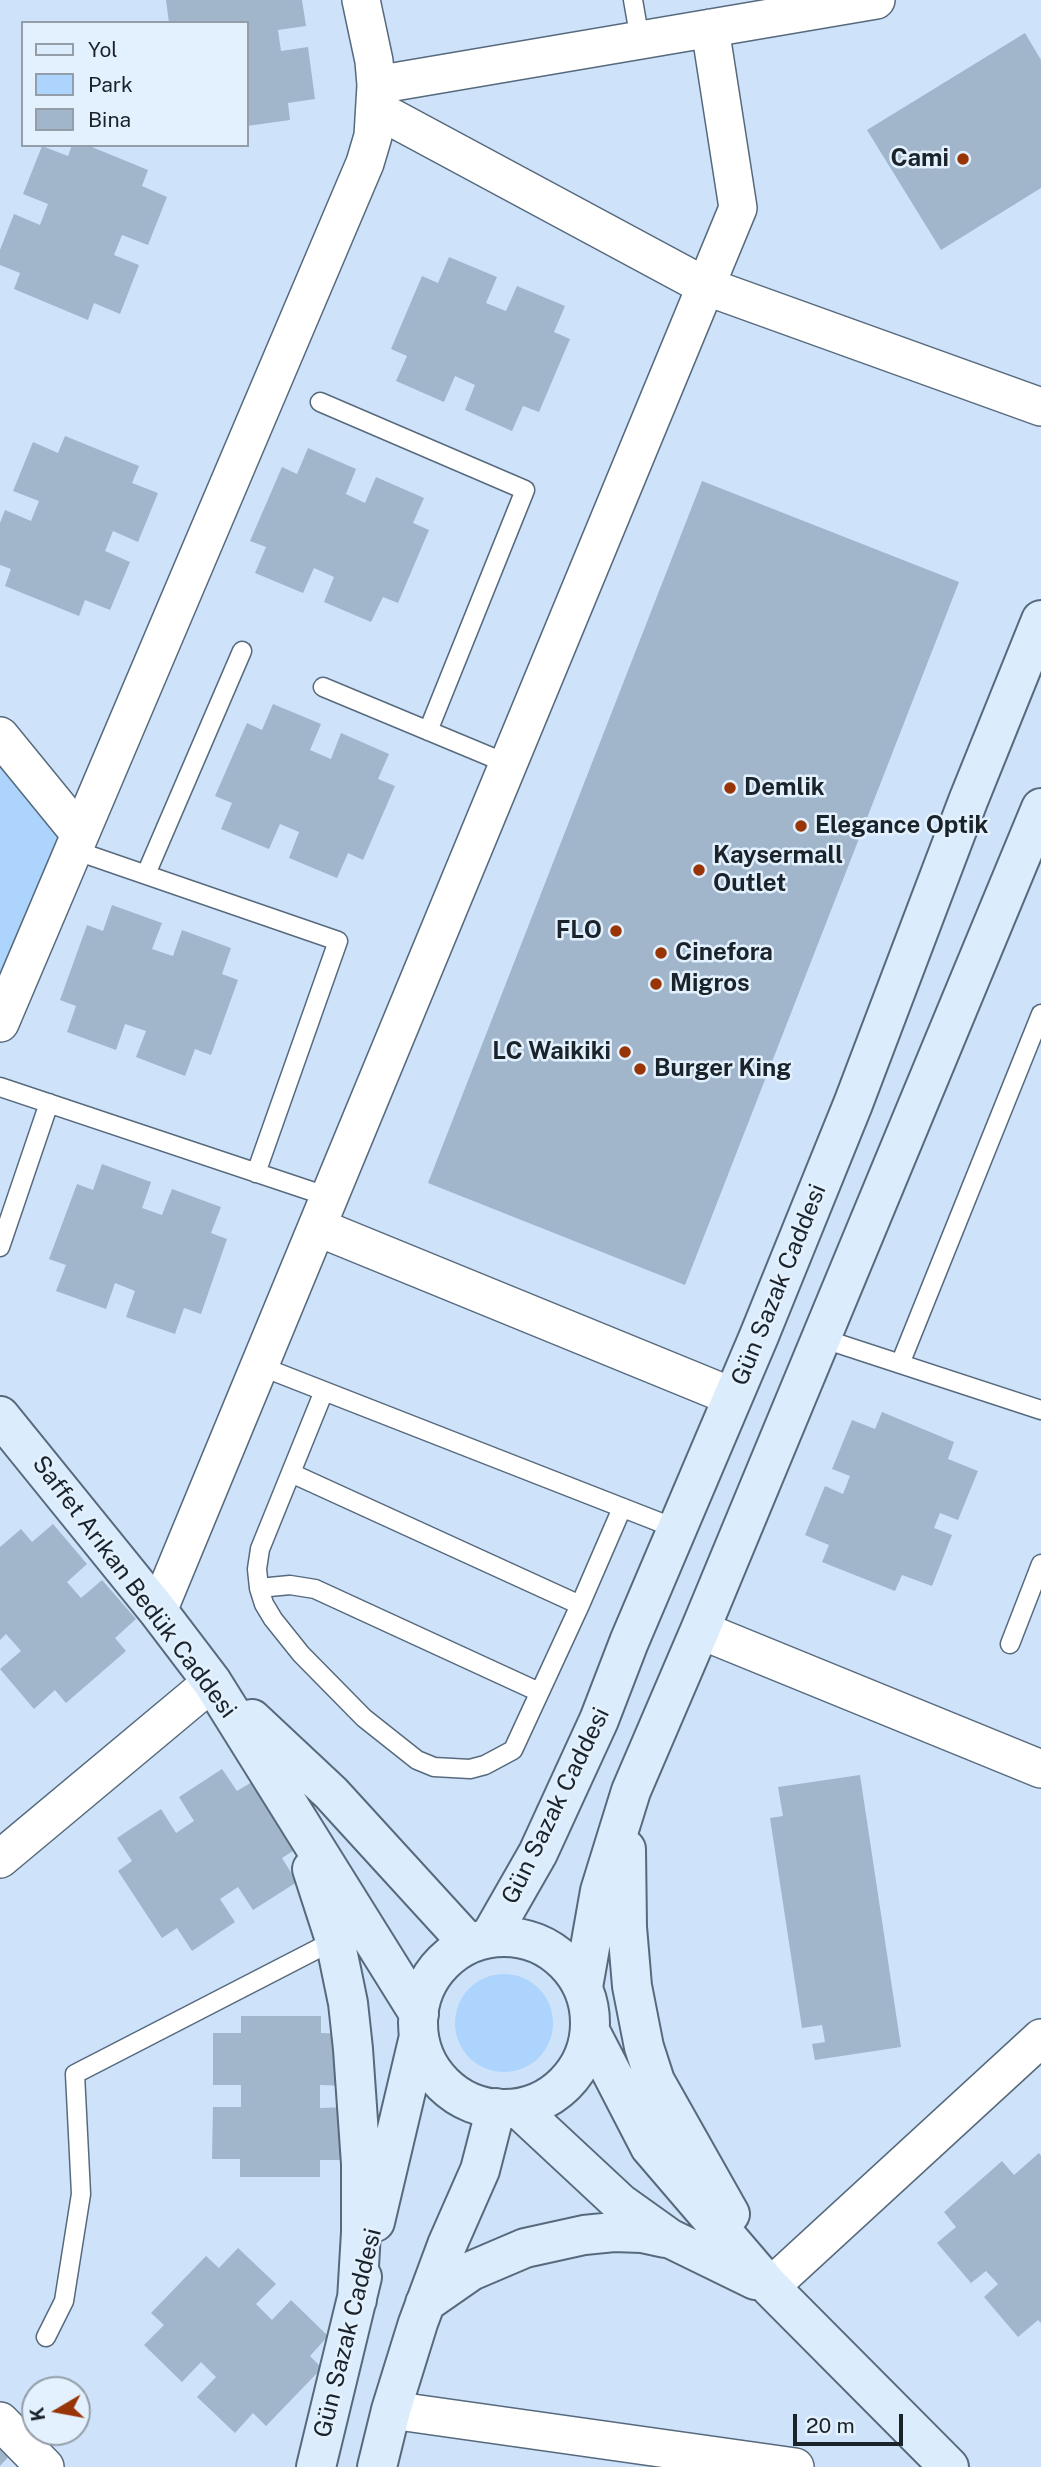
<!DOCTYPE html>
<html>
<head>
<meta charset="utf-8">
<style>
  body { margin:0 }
  #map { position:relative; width:1041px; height:2467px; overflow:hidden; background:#cee3fa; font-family:"Public Sans",sans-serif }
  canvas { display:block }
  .legend { position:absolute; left:21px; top:21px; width:228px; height:126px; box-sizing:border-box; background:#e3f0fd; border:2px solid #939ea9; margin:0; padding:9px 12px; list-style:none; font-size:21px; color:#1a222a }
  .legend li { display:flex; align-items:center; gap:14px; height:35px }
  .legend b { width:35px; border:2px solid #939ea9 }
  .north { position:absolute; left:21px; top:2376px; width:70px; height:70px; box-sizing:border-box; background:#e3f0fd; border:2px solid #939ea9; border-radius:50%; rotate:260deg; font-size:19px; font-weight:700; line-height:28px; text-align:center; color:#1a222a }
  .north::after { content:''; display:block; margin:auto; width:24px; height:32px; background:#993407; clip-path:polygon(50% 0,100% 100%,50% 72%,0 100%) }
  .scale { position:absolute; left:793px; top:2414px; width:110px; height:32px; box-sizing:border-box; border:4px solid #1a222a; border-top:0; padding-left:9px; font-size:21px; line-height:24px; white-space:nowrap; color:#1a222a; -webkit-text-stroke:5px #e3f0fd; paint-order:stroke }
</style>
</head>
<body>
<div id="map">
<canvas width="1041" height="2467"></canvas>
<ul class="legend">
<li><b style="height:9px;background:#dbecfc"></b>Yol</li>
<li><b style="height:19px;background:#acd4fd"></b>Park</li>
<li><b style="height:19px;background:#a1b6cb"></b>Bina</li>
</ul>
<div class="north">K</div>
<div class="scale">20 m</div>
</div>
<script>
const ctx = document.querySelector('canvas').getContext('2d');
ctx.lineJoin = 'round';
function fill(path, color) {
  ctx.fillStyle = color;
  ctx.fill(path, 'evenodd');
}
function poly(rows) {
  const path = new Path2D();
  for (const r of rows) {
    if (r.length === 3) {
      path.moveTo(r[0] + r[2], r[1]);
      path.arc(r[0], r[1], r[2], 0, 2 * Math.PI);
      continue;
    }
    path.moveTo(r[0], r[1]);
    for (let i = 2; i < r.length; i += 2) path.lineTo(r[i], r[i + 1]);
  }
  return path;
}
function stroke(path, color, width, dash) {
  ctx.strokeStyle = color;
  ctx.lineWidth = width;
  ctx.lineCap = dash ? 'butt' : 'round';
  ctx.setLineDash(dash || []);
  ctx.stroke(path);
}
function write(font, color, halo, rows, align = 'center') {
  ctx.font = font + ' "Public Sans",sans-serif';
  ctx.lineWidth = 5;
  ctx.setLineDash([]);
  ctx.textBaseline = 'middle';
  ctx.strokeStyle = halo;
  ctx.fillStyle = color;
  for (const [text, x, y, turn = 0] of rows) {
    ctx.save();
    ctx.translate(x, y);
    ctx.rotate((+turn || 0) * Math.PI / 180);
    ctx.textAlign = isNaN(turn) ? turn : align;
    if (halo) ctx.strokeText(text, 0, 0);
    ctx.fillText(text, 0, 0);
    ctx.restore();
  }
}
fill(poly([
  [0,756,63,828,0,976],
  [504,2023,49]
]), '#acd4fd');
fill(poly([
  [166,0,302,0,306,26,278,30,281,51,308,47,315,99,288,103,290,120,247,126,247,23,169,23],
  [1025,33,1041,60,1041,188,941,250,867,130],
  [72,145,87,145,148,170,142,186,167,197,148,245,122,235,114,255,139,265,120,314,94,303,88,320,14,289,20,273,0,265,0,250,14,214,40,225,48,204,23,194,42,146,68,156],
  [449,257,497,277,486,303,506,311,517,286,565,306,554,332,570,339,539,412,523,406,512,431,465,410,475,385,455,376,444,402,396,381,407,356,391,349,422,276,438,283],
  [65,436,139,466,132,483,158,493,138,542,113,531,105,551,130,562,110,610,85,600,79,616,5,586,11,569,0,565,0,523,5,510,31,521,39,501,13,491,33,442,58,453],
  [308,448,356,469,346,494,365,503,376,477,424,498,413,523,429,530,398,603,383,597,371,622,324,602,334,577,314,568,303,593,255,573,266,547,250,541,282,467,297,474],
  [702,481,959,582,685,1285,428,1183],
  [273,704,321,724,310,750,331,759,341,733,389,754,378,779,395,786,363,860,348,853,337,878,289,858,299,832,280,824,269,849,221,829,232,803,215,796,247,723,262,730],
  [112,905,162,923,152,949,173,956,182,930,231,948,222,974,238,980,211,1055,195,1049,185,1076,136,1057,146,1031,125,1024,116,1050,67,1032,76,1006,60,1000,87,925,103,931],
  [102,1164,151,1182,142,1208,162,1215,172,1189,221,1207,211,1233,227,1239,201,1314,184,1308,175,1334,126,1317,135,1291,115,1283,106,1309,56,1291,66,1265,49,1259,77,1184,93,1190],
  [882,1412,954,1442,948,1459,978,1471,958,1520,940,1513,934,1528,952,1535,932,1586,902,1575,895,1591,822,1562,829,1545,805,1535,825,1486,843,1494,850,1476,832,1469,852,1420,875,1429],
  [53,1524,87,1564,67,1582,81,1598,102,1580,136,1619,115,1638,126,1651,66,1703,55,1690,34,1709,0,1669,21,1651,6,1634,0,1640,0,1547,21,1529,32,1542],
  [222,1769,237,1791,252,1782,296,1849,282,1858,297,1882,253,1910,238,1887,220,1899,235,1922,192,1951,177,1928,162,1938,118,1871,132,1861,117,1838,161,1809,176,1833,194,1821,179,1797],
  [860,1775,901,2047,815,2060,812,2044,825,2042,822,2025,802,2028,770,1818,783,1816,778,1787],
  [241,2016,321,2016,321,2033,348,2034,348,2086,320,2085,320,2108,348,2107,347,2160,320,2160,320,2177,240,2177,240,2159,212,2159,213,2107,241,2107,241,2085,213,2085,213,2033,241,2033],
  [1039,2153,1041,2156,1041,2323,1038,2320,1018,2337,984,2297,998,2284,986,2271,971,2283,937,2243,956,2227,944,2212,1002,2161,1014,2175],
  [238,2248,276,2284,256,2304,272,2320,291,2300,328,2336,310,2356,322,2368,266,2426,253,2413,235,2433,197,2397,216,2377,201,2362,182,2382,144,2345,164,2325,151,2313,206,2256,219,2268],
  [0,2441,12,2453,0,2466]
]), '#a1b6cb');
const lane = poly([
  [633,0,640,40],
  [320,402,525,490,428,731],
  [323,687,508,764],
  [74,850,338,941,256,1173],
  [146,874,242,651],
  [0,1087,329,1197],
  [0,1247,49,1103],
  [821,1338,1041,1410],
  [900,1364,1041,1014],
  [260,1366,677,1529],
  [324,1391,260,1549,257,1569,259,1588,264,1604,273,1619,301,1654,364,1718,417,1760,434,1767,470,1769,485,1765,513,1750,580,1605,622,1508],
  [291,1473,580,1605],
  [259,1588,290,1585,315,1589,539,1692],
  [1010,1644,1041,1564],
  [46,2337,64,2301,81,2194,75,2074,335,1940]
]);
const street = poly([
  [376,85,876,0],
  [376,109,705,286,1041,407],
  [0,736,80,834],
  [0,1023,365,163,373,136,376,85,374,61,361,0],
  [317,1227,733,1397],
  [158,1611,738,208,710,28],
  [700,1630,1041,1769],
  [0,1859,212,1682],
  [770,2287,1041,2038],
  [391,2410,795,2467],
  [0,2421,45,2467]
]);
const secondary = poly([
  [0,1416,158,1611,212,1682,419,2014],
  [252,1719,331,1793,469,1944],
  [626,1849,627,1927,632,1986,644,2047,655,2081,730,2214],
  [312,1869,335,1940,348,2003,353,2049,361,2164,361,2232,357,2300],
  [490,1937,538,1853,599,1720,629,1642,759,1336,853,1104,968,801,1041,620],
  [504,2023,86],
  [583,1987,600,1891,631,1791,700,1630,1041,808],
  [590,2031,650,2147,770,2287,949,2467],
  [518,2108,620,2203,669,2238,755,2280],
  [375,2222,419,2036],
  [425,2303,471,2271,525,2248,584,2235,614,2232,642,2233,665,2238],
  [316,2467,362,2277],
  [377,2467,391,2410,418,2323,447,2245,480,2170,496,2108]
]);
stroke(lane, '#576a7d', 21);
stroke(street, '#576a7d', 40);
stroke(secondary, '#576a7d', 42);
stroke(lane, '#fff', 18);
stroke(street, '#fff', 37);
stroke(secondary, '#dbecfc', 38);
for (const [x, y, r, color] of [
  [963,159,7,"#993407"],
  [730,788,7,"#993407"],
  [801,826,7,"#993407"],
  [699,870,7,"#993407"],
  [616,931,7,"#993407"],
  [661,953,7,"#993407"],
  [656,984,7,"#993407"],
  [625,1052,7,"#993407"],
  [640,1069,7,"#993407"]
]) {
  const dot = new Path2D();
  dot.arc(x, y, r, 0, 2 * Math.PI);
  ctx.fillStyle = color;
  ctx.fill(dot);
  stroke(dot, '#e3f0fd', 2.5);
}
write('bold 24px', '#1a222a', '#e3f0fd', [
  ["Cami",949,159,"right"],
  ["Demlik",744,788],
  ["Elegance Optik",815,826],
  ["Kaysermall",713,856],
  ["Outlet",713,884],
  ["FLO",602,931,"right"],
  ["Cinefora",675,953],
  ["Migros",670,984],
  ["LC Waikiki",611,1052,"right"],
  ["Burger King",654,1069]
], 'left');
write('24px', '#1a222a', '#e3f0fd', [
  ["Gün Sazak Caddesi",779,1285,-68],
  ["Saffet Arıkan Bedük Caddesi",134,1587,53],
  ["Gün Sazak Caddesi",556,1806,-64],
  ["Gün Sazak Caddesi",348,2333,-76]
]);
</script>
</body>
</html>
